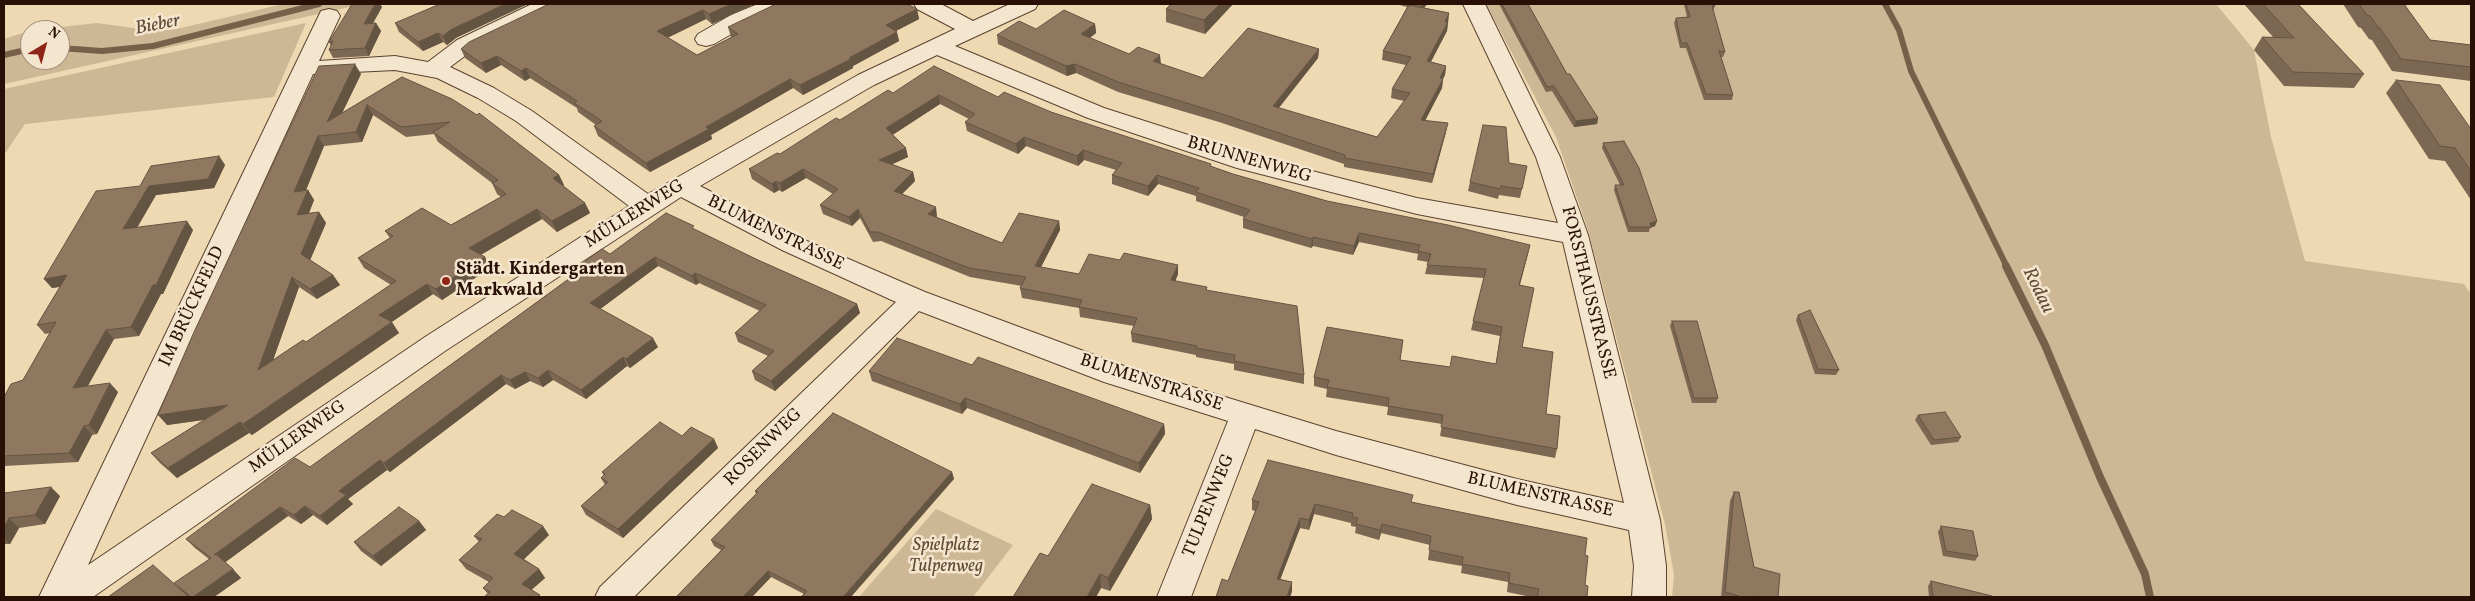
<!DOCTYPE html>
<html>
<head>
<meta charset="utf-8">
<style>
  body { margin:0 }
  #map { position:relative; width:2475px; height:601px; overflow:hidden; background:#eed9b3; font-family:Vollkorn,serif }
  canvas { display:block }
  .frame { position:absolute; inset:0; border:5px solid #290f05; pointer-events:none }
  .north { position:absolute; left:20px; top:20px; width:50px; height:50px; box-sizing:border-box; background:#f4e6ce; border:1px solid #a3907e; border-radius:50%; rotate:37deg; font-size:14px; font-weight:700; line-height:20px; text-align:center; color:#290f05 }
  .north::after { content:''; display:block; margin:auto; width:18px; height:22px; background:#8f2418; clip-path:polygon(50% 0,100% 100%,50% 72%,0 100%) }
</style>
</head>
<body>
<div id="map">
<canvas width="2475" height="601"></canvas>
<div class="frame"></div>
<div class="north">N</div>
</div>
<script>
const ctx = document.querySelector('canvas').getContext('2d');
ctx.lineJoin = 'round';
function fill(path, color) {
  ctx.fillStyle = color;
  ctx.fill(path, 'evenodd');
}
function poly(rows) {
  const path = new Path2D();
  for (const r of rows) {
    path.moveTo(r[0], r[1]);
    for (let i = 2; i < r.length; i += 2) path.lineTo(r[i], r[i + 1]);
  }
  return path;
}
function stroke(path, color, width, dash) {
  ctx.strokeStyle = color;
  ctx.lineWidth = width;
  ctx.lineCap = dash ? 'butt' : 'round';
  ctx.setLineDash(dash || []);
  ctx.stroke(path);
}
function write(font, color, halo, rows, align = 'center') {
  ctx.font = font + ' Vollkorn,serif';
  ctx.lineWidth = 5;
  ctx.setLineDash([]);
  ctx.textBaseline = 'middle';
  ctx.strokeStyle = halo;
  ctx.fillStyle = color;
  for (const [text, x, y, turn = 0] of rows) {
    ctx.save();
    ctx.translate(x, y);
    ctx.rotate((+turn || 0) * Math.PI / 180);
    ctx.textAlign = isNaN(turn) ? turn : align;
    if (halo) ctx.strokeText(text, 0, 0);
    ctx.fillText(text, 0, 0);
    ctx.restore();
  }
}
fill(poly([
  [283,4,363,4,4,84,4,39,26,32,30,31,30,60,60,60,60,30,35,30,97,23,154,31,177,29],
  [1486,4,2216,4,2254,50,2271,137,2305,261,2464,284,2471,294,2471,597,1672,597,1674,575,1665,524,1588,230,1556,137],
  [306,23,274,97,25,124,4,155,4,89],
  [936,509,1013,545,973,597,859,597]
]), '#cdb795');
stroke(poly([
  [1885,4,1899,30,1911,71,2007,267],
  [60,48,102,51,153,46,319,4],
  [4,55,30,49]
]), '#775f4a', 6);
stroke(poly([
  [2006,266,2045,345,2100,477,2145,574,2150,597]
]), '#775f4a', 8);
const minor = poly([
  [532,4,560,4,557,9,473,50,450,67,494,88,532,111,648,194,858,75,955,29,917,9,914,4,941,4,973,21,1010,4,1038,4,1035,9,955,46,1104,108,1254,156,1417,198,1558,223,1536,157,1463,4,1485,4,1560,157,1588,235,1660,520,1666,566,1666,597,1632,597,1634,566,1629,530,1517,505,1336,455,1255,429,1191,597,1157,597,1228,421,1104,382,919,311,634,597,595,597,600,587,896,302,782,250,681,197,445,351,93,597,39,597,321,11,329,9,337,11,340,16,319,61,395,56,428,62,457,40,532,4],
  [937,55,1088,118,1237,168,1417,214,1563,242,1624,503,1517,479,1336,431,1124,366,925,292,800,238,700,186,874,85,937,55],
  [395,70,437,78,478,98,516,121,629,206,425,337,88,565,313,74,395,70],
  [758,4,786,4,783,9,747,25,714,44,706,46,698,44,695,39,698,34,731,15,758,4]
]);
stroke(minor, '#5a4230', 2);
fill(minor, '#f4e6ce');
fill(poly([
  [440,4,456,38,447,45,443,42,423,51,399,32,395,23],
  [549,4,754,4,712,24,706,19,667,38,697,55,732,37,731,37,728,27,917,9,919,19,896,31,899,41,853,66,853,68,803,95,793,88,711,135,712,139,650,172,598,136,594,126,596,125,578,112,577,108,530,78,525,81,501,65,486,73,465,58,461,49],
  [1171,4,1233,4,1205,34,1166,22,1166,9],
  [1396,4,1427,4,1424,8,1449,13,1447,31,1431,62,1446,66,1445,75,1443,79,1442,88,1425,121,1446,132,1432,183,1344,167,1344,164,1219,122,1118,92,1076,73,1067,76,998,44,997,35,1036,29,1095,24,1096,33,1090,38,1129,54,1203,78,1319,49,1318,58,1279,108,1377,137,1404,101,1391,98,1392,89,1406,65,1382,60,1383,51,1407,7],
  [1499,4,1528,4,1567,74,1598,118,1597,124,1574,127,1552,91,1546,92],
  [1684,4,1714,4,1715,6,1713,11,1725,52,1723,57,1721,57,1733,95,1732,100,1704,100,1686,48,1680,48,1674,23,1676,18,1687,17],
  [2244,4,2298,4,2364,74,2354,88,2284,86,2254,50,2262,37,2273,37],
  [2343,4,2404,4,2430,40,2471,45,2471,81,2392,71,2372,40,2369,39,2361,28,2358,27],
  [382,7,373,23,376,23,381,31,369,56,333,58,329,50,331,46,329,42],
  [319,66,361,74,342,113,402,77,559,175,564,185,563,186,585,203,590,213,557,232,542,219,480,255,485,257,490,268,442,300,433,294,391,322,399,333,252,435,249,433,177,478,160,463,151,453,204,420,167,425],
  [373,115,406,137,434,134,438,142,492,183,497,194,501,197,451,225,385,231,390,238,358,258,364,268,391,285,306,342,273,360,299,287,317,299,340,285,333,275,310,260,326,223,319,212,309,213,314,200,308,190,306,190,324,146,362,142],
  [2396,80,2471,129,2471,200,2445,161,2429,159,2386,93],
  [893,93,998,97,1051,112,1233,174,1327,201,1530,245,1520,285,1522,347,1546,414,1557,449,1555,458,1440,436,1442,424,1387,415,1388,407,1326,397,1327,389,1314,386,1314,377,1403,340,1400,360,1450,367,1496,364,1500,336,1471,330,1484,278,1425,274,1428,262,1417,260,1418,254,1359,242,1353,255,1313,246,1311,248,1243,228,1243,219,1244,217,1196,201,1196,196,1158,184,1148,196,1112,184,1112,175,1116,170,1084,160,1078,166,1026,146,1018,154,967,131,965,122,969,119,940,104,892,135,908,157,892,164,913,172,915,181,902,194,937,216,936,217,1002,243,1059,221,1060,230,1041,267,1079,274,1178,274,1175,281,1207,290,1304,375,1304,384,1234,370,1234,364,1196,357,1196,355,1132,342,1131,333,1134,326,1080,317,1079,308,1022,298,1020,288,1022,286,970,277,881,241,873,242,860,218,852,226,823,214,820,205,833,194,806,178,782,192,779,190,774,193,752,179,749,169,780,154,840,120],
  [1603,143,1657,221,1655,226,1650,228,1649,232,1628,232,1614,190,1615,185,1620,185,1602,148],
  [219,156,225,165,214,188,156,195,137,228,193,230,163,294,161,294,139,336,114,339,88,386,118,392,97,434,92,435,78,462,4,466,4,397,23,380,50,333,45,334,37,325,60,287,52,288,44,279,140,186],
  [1509,163,1527,166,1520,198,1499,195,1498,199,1468,191,1470,182],
  [695,230,758,260,857,304,860,313,775,391,755,380,752,371,768,356,738,342,735,333,760,311,699,283,696,285,658,266,600,309,658,347,630,368,627,366,586,399,553,380,543,387,530,381,515,389,506,384,390,472,387,470,348,499,353,504,327,525,313,515,301,524,288,516,225,562,241,578,214,597,108,597,181,589,209,559,195,548,186,539,310,467,574,275,572,271,610,254],
  [1798,315,1839,370,1836,375,1815,374,1796,320],
  [1672,321,1718,398,1716,403,1692,403,1670,326],
  [972,365,1164,424,1165,434,1140,473,967,408,962,414,872,381,869,371],
  [1918,415,1961,437,1958,442,1931,445,1915,420],
  [682,436,714,439,718,448,623,538,586,515,581,506,605,485,601,478,604,476,602,472],
  [952,472,954,479,804,594,771,577,752,597,676,597,721,550,714,546,711,540,756,494,755,491],
  [1734,492,1754,567,1778,597,1721,597,1730,501],
  [4,493,60,496,45,524,19,528,10,544,4,544],
  [1252,500,1412,502,1585,555,1585,585,1587,597,1531,597,1507,592,1508,582,1461,573,1462,566,1428,560,1430,545,1381,533,1379,540,1355,533,1356,527,1351,526,1351,523,1314,514,1309,530,1300,528,1280,579,1292,582,1292,592,1228,581,1255,511,1252,510],
  [1150,505,1152,519,1110,591,1101,588,1096,597,1013,597,1048,556],
  [504,517,549,535,524,559,539,569,545,578,531,590,488,594,483,588,489,582,466,569,459,560,479,542,474,536],
  [419,521,426,530,381,566,361,551,354,542],
  [1941,526,1978,556,1975,561,1943,556,1938,532],
  [1931,581,1992,597,1929,597,1928,586]
]), '#7b6752');
fill(poly([
  [375,4,380,4,382,7,368,32,364,24],
  [505,4,528,4,456,38,447,45,443,36,452,29],
  [732,4,754,4,712,24,709,14],
  [1220,4,1233,4,1205,34,1204,20],
  [1422,4,1427,4,1422,11],
  [917,9,919,19,888,35,886,25],
  [703,10,706,19,661,41,657,31],
  [1449,13,1447,31,1426,70,1427,61],
  [376,23,381,31,369,56,365,48],
  [1095,24,1096,33,1082,43,1081,34],
  [897,32,899,41,853,66,853,68,803,95,800,85],
  [438,33,443,42,423,51,418,42],
  [1319,49,1318,58,1272,116,1273,106],
  [1160,55,1161,64,1153,61],
  [497,56,501,65,486,73,481,63],
  [355,64,361,74,333,132,327,122],
  [1075,64,1076,73,1067,76,1066,66],
  [1446,66,1445,75,1438,87,1440,78],
  [526,68,530,78,525,81,521,71],
  [790,79,793,88,711,135,712,139,650,172,646,163,706,127],
  [1443,79,1442,88,1420,130,1421,120],
  [939,95,940,104,888,138,886,128],
  [367,105,373,115,362,142,356,132],
  [1598,118,1597,124,1574,127,1576,121],
  [1448,123,1446,132,1432,183,1433,174],
  [318,136,324,146,301,202,294,192],
  [1024,137,1026,146,1018,154,1016,144],
  [906,148,908,157,882,169,879,160],
  [1083,150,1084,160,1078,166,1077,156],
  [219,156,225,165,214,188,156,195,130,239,123,229,149,186],
  [803,169,806,178,782,192,780,183],
  [913,172,915,181,896,200,894,191],
  [559,175,564,185,558,188,553,178],
  [1157,175,1158,184,1148,196,1148,186],
  [776,181,779,190,774,193,772,184],
  [308,190,314,200,304,225,297,215],
  [585,203,590,213,557,232,552,221],
  [936,207,937,216,930,224,928,214],
  [537,209,542,219,474,259,469,248],
  [858,209,860,218,852,226,849,217],
  [319,212,326,223,308,265,301,254],
  [187,221,193,230,163,294,161,294,139,336,131,327],
  [1059,221,1060,230,1037,275,1035,266],
  [1657,221,1655,226,1650,228,1650,223],
  [1359,233,1359,242,1353,255,1354,246],
  [1313,237,1313,246,1311,248,1312,239],
  [1530,245,1528,254,1517,294,1519,285],
  [485,257,490,268,442,300,436,289],
  [655,257,658,266,595,313,590,303],
  [1178,265,1178,274,1172,290,1171,280],
  [695,273,699,283,696,285,692,276],
  [67,275,74,284,52,288,44,279],
  [333,275,340,285,317,299,310,289],
  [292,277,299,287,266,380,258,370],
  [427,284,433,294,386,326,379,315],
  [857,304,860,313,775,391,771,381],
  [392,322,399,333,252,435,243,424],
  [106,330,114,339,81,397,73,388],
  [653,338,658,347,630,368,626,359],
  [623,357,627,366,586,399,581,390],
  [548,370,553,380,543,387,538,378],
  [525,372,530,381,515,389,510,380],
  [501,375,506,384,390,472,384,463],
  [110,383,118,392,97,434,89,425],
  [965,398,967,408,962,414,960,404],
  [228,405,237,415,167,425,158,415],
  [240,422,249,433,177,478,168,468],
  [1164,424,1165,434,1140,473,1139,463],
  [84,426,92,435,78,462,69,453],
  [714,439,718,448,623,538,618,529],
  [380,460,387,470,348,499,353,504,327,525,320,516,339,491],
  [952,472,954,479,851,597,843,597],
  [51,487,60,496,45,524,35,515],
  [1315,504,1314,514,1309,530,1309,520],
  [1150,505,1152,519,1110,591,1108,578],
  [305,506,313,515,301,524,294,515],
  [280,507,288,516,223,564,214,555],
  [9,518,19,528,10,544,4,538,4,528],
  [1300,518,1300,528,1277,588,1277,579],
  [419,521,426,530,381,566,373,556],
  [1382,524,1381,533,1379,540,1380,530],
  [543,526,549,535,520,563,514,554],
  [233,569,241,578,214,597,193,597],
  [539,569,545,578,528,593,522,584],
  [768,571,771,577,752,597,743,597],
  [1100,574,1101,588,1096,597,1087,597],
  [1292,582,1292,592,1290,597,1287,597]
]), '#645442');
const building = poly([
  [352,4,375,4,364,24,376,23,365,48,329,50,333,41,329,42,352,4],
  [440,4,505,4,452,29,443,36,438,33,418,42,395,23,440,4],
  [549,4,732,4,709,14,703,10,657,31,697,55,738,34,728,27,776,4,907,4,917,9,886,25,897,32,849,58,851,59,800,85,790,79,706,127,709,129,646,163,594,126,602,121,574,103,577,101,526,68,521,71,497,56,481,63,461,49,469,42,549,4],
  [1171,4,1220,4,1204,20,1166,9,1171,4],
  [1502,4,1528,4,1567,74,1570,74,1598,118,1576,121,1554,86,1547,87,1502,4],
  [1686,4,1714,4,1715,6,1712,6,1725,52,1719,51,1733,95,1706,94,1687,43,1681,43,1676,18,1690,17,1686,4],
  [2263,4,2298,4,2364,74,2293,72,2262,37,2294,38,2263,4],
  [2359,4,2404,4,2430,40,2471,45,2471,67,2401,59,2380,28,2378,27,2370,16,2367,15,2359,4],
  [1409,5,1449,13,1445,22,1448,22,1427,61,1446,66,1440,78,1443,79,1421,120,1448,123,1433,174,1345,158,1345,155,1219,113,1118,82,1075,64,1066,66,997,35,1019,21,1036,29,1064,10,1095,24,1081,34,1129,54,1138,47,1160,55,1153,61,1203,78,1248,28,1319,49,1273,106,1377,137,1410,93,1392,89,1411,57,1383,51,1409,5],
  [355,64,327,122,402,77,452,99,477,115,479,113,559,175,553,178,585,203,552,221,537,209,469,248,485,257,436,289,427,284,379,315,392,322,243,424,240,422,168,468,151,453,228,405,158,415,194,332,319,66,355,64],
  [367,105,401,127,450,122,433,132,498,180,492,183,506,194,451,225,422,208,385,231,393,236,358,258,396,281,306,342,303,340,258,370,292,277,310,289,333,275,301,254,319,212,297,215,308,190,294,192,318,136,356,132,367,105],
  [934,66,998,97,1004,92,1051,112,1211,164,1210,166,1233,174,1327,201,1448,225,1530,245,1519,285,1534,288,1522,347,1553,352,1546,414,1560,416,1557,449,1441,427,1443,415,1388,406,1389,398,1327,387,1329,380,1314,377,1327,327,1403,340,1400,360,1450,367,1452,356,1496,364,1502,327,1473,321,1486,269,1427,265,1431,254,1418,251,1420,245,1359,233,1354,246,1313,237,1312,239,1243,219,1250,210,1196,192,1199,188,1157,175,1148,186,1112,175,1122,163,1083,150,1077,156,1024,137,1016,144,965,122,975,114,939,95,886,128,906,148,879,160,913,172,894,191,936,207,928,214,1002,243,1019,213,1059,221,1035,266,1079,274,1089,254,1120,260,1124,253,1178,265,1171,280,1207,287,1206,290,1297,306,1304,375,1234,361,1235,355,1196,348,1197,346,1131,333,1137,318,1079,307,1082,300,1020,288,1026,277,969,268,878,232,870,232,858,209,849,217,820,205,838,189,803,169,780,183,776,181,772,184,749,169,777,153,780,154,836,118,840,120,888,90,893,93,934,66],
  [2396,80,2440,85,2471,129,2471,171,2455,148,2440,146,2396,80],
  [1483,125,1506,127,1509,163,1527,166,1522,189,1501,186,1500,189,1470,182,1483,125],
  [1624,141,1639,168,1657,221,1650,223,1651,227,1629,227,1615,185,1624,185,1603,143,1624,141],
  [219,156,208,179,149,186,123,229,187,221,156,285,153,285,131,327,106,330,73,388,110,383,89,425,84,426,69,453,4,456,4,397,11,384,23,380,56,322,37,325,67,275,44,279,96,191,140,186,151,166,219,156],
  [666,213,694,226,692,228,758,260,857,304,771,381,752,371,774,351,735,333,766,305,695,273,692,276,655,257,590,303,653,338,626,359,623,357,581,390,548,370,538,378,525,372,510,380,501,375,384,463,380,460,339,491,346,495,320,516,305,506,294,515,280,507,214,555,216,554,233,569,193,597,191,597,174,583,211,558,186,539,295,458,310,467,577,273,572,271,602,249,610,254,666,213],
  [1810,310,1839,370,1818,369,1798,315,1810,310],
  [1672,321,1697,321,1718,398,1694,398,1672,321],
  [897,338,972,365,978,357,1164,424,1139,463,965,398,960,404,869,371,897,338],
  [1945,412,1961,437,1934,440,1918,415,1945,412],
  [833,413,952,472,843,597,801,597,807,591,768,571,743,597,676,597,725,547,711,540,758,492,755,491,833,413],
  [660,422,682,436,691,427,714,439,618,529,581,506,608,482,601,478,605,474,602,472,660,422],
  [1268,460,1413,495,1411,502,1587,538,1585,555,1588,556,1585,585,1588,586,1587,597,1537,597,1539,589,1509,583,1510,573,1462,564,1463,557,1429,550,1431,536,1382,524,1380,530,1356,524,1358,518,1352,517,1353,513,1315,504,1309,520,1300,518,1277,579,1292,582,1287,597,1216,597,1222,579,1228,581,1259,502,1252,500,1268,460],
  [1092,484,1150,505,1108,578,1100,574,1087,597,1013,597,1040,553,1048,556,1092,484],
  [51,487,35,515,9,518,4,528,4,493,51,487],
  [1734,492,1739,492,1754,567,1780,574,1778,597,1759,597,1755,596,1755,597,1742,597,1725,592,1734,492],
  [399,507,419,521,373,556,354,542,399,507],
  [512,510,543,526,514,554,539,569,522,584,540,595,537,597,484,597,490,592,483,588,493,578,459,560,482,539,474,536,497,514,504,517,512,510],
  [1941,526,1973,531,1978,556,1946,551,1941,526],
  [153,565,188,596,186,597,108,597,153,565],
  [1931,581,1992,596,1992,597,1933,597,1931,581]
]);
fill(building, '#8f785f');
stroke(building, '#645442', 1);
for (const [x, y, r, color] of [
  [446,281,5,"#8f2418"]
]) {
  const dot = new Path2D();
  dot.arc(x, y, r, 0, 2 * Math.PI);
  ctx.fillStyle = color;
  ctx.fill(dot);
  stroke(dot, '#f4e6ce', 2);
}
write('18px', '#290f05', '#f4e6ce', [
  ["BRUNNENWEG",1249,161,16],
  ["MÜLLERWEG",635,215,-32],
  ["BLUMENSTRASSE",775,234,26],
  ["FORSTHAUSSTRASSE",1587,293,76],
  ["IM BRÜCKFELD",193,307,-65],
  ["BLUMENSTRASSE",1151,384,18],
  ["MÜLLERWEG",298,438,-35],
  ["ROSENWEG",764,448,-45],
  ["BLUMENSTRASSE",1540,496,13],
  ["TULPENWEG",1210,506,-68]
]);
write('bold 18px', '#290f05', '#f4e6ce', [
  ["Städt. Kindergarten",456,271],
  ["Markwald",456,292]
], 'left');
write('italic 18px', '#624a37', '#f4e6ce', [
  ["Spielplatz",946,547],
  ["Tulpenweg",946,568]
]);
write('italic 19px', '#644b39', '#f4e6ce', [
  ["Bieber",158,26,-11],
  ["Rodau",2037,291,64]
]);
</script>
</body>
</html>
